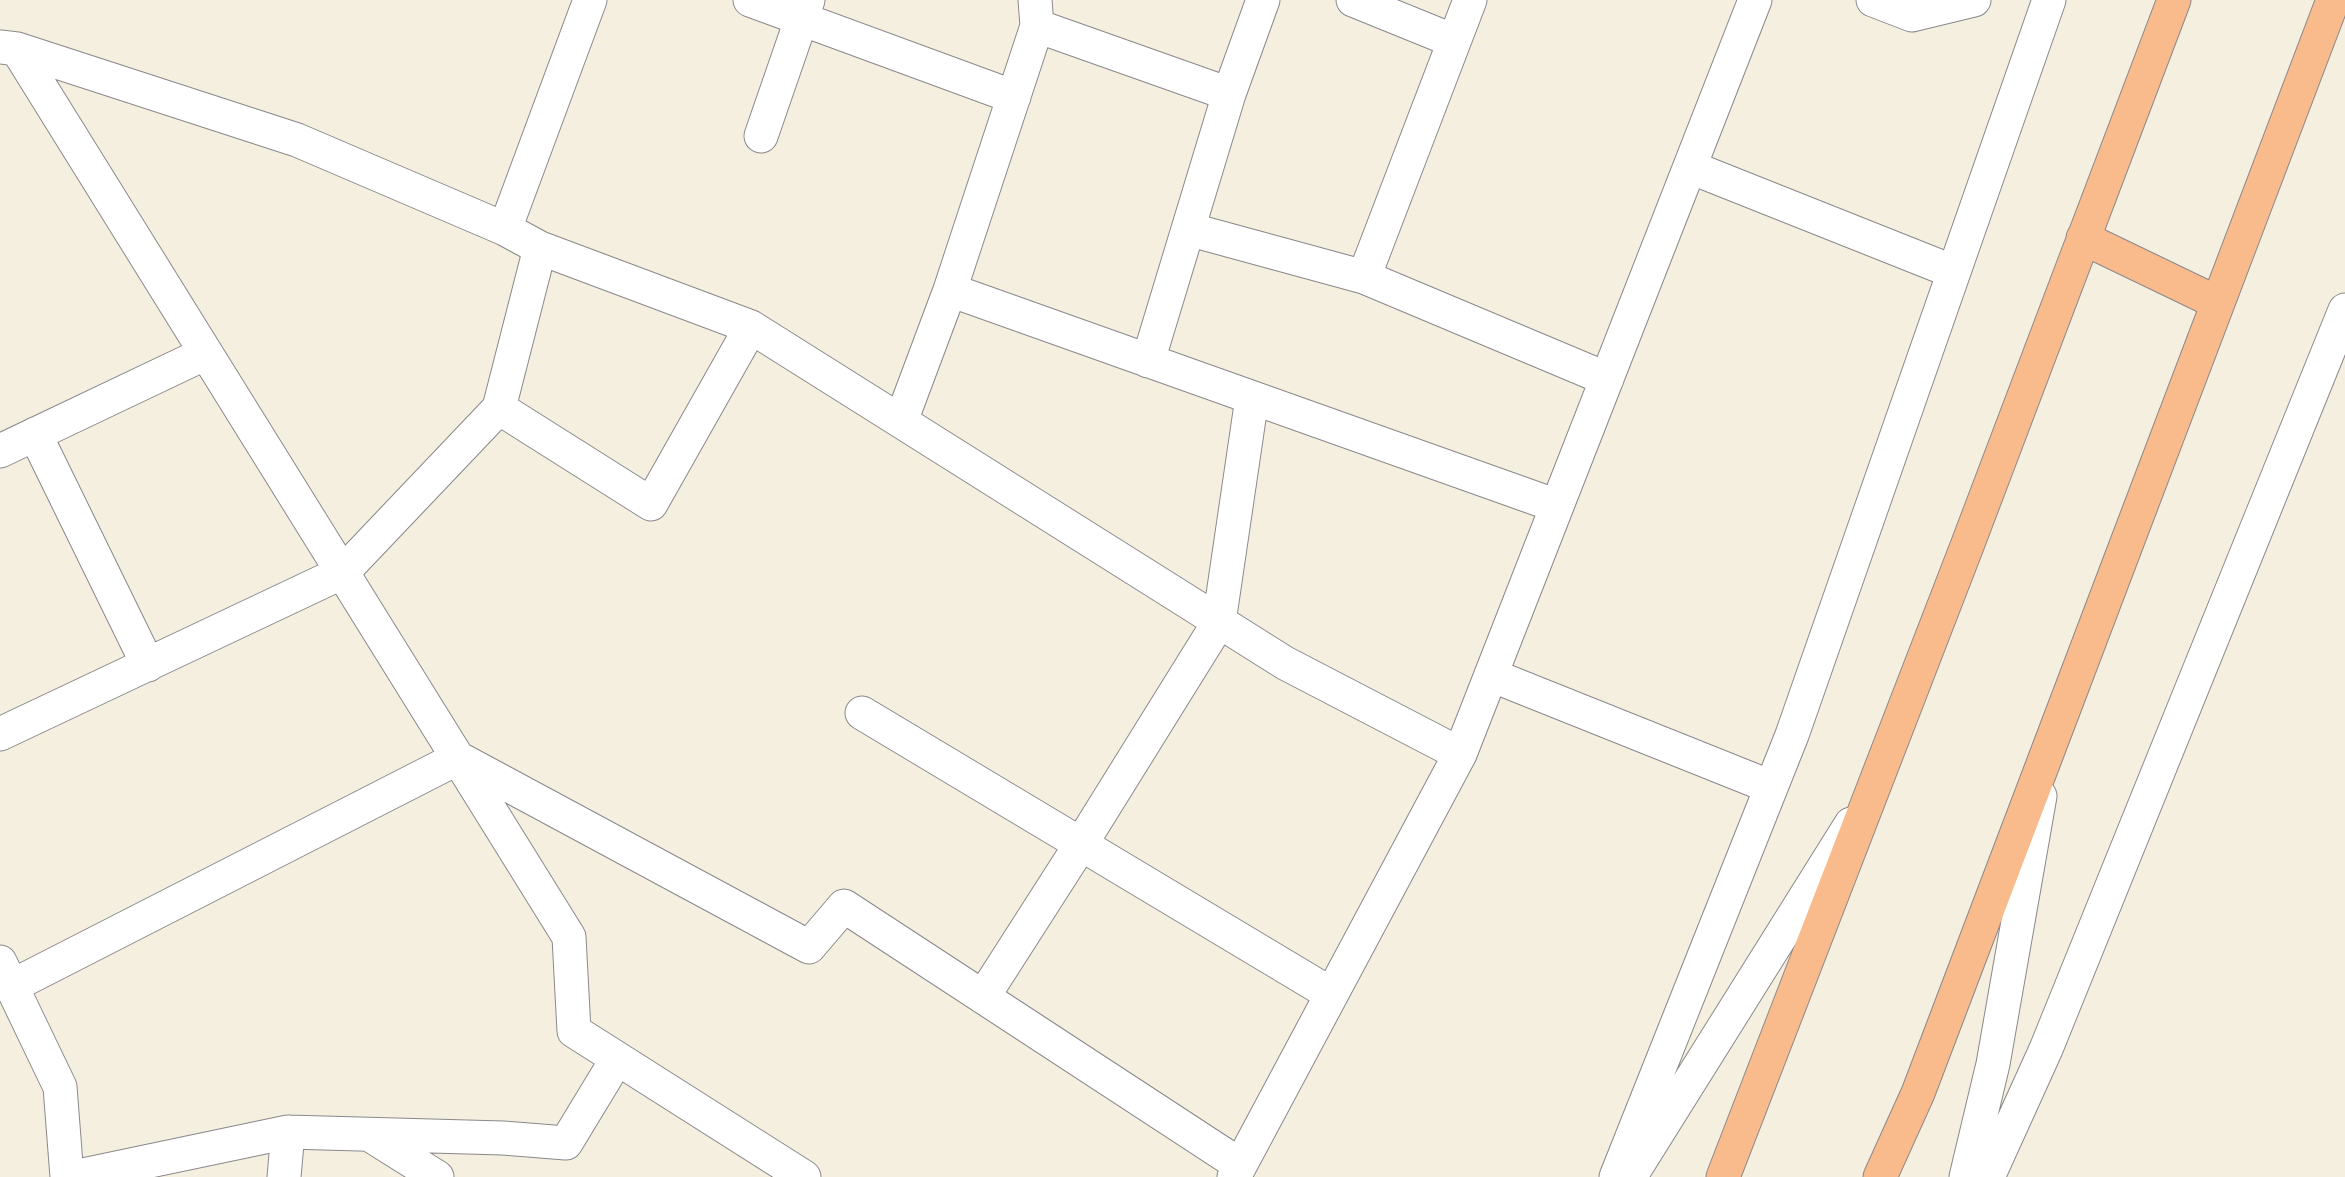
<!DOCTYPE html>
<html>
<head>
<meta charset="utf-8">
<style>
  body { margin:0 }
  canvas { display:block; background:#f4efde }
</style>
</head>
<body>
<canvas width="2345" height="1177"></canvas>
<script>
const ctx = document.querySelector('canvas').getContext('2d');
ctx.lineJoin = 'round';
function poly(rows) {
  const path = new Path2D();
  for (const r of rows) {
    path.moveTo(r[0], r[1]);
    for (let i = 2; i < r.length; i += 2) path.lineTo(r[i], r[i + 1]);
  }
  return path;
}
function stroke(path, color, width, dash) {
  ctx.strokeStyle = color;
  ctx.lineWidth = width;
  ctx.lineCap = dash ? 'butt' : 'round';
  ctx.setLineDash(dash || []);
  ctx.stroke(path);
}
const minor = poly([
  [750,0,1014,97],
  [1353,0,1454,41],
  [1873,0,1912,15,1974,0],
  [1037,26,1229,94],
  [0,47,17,49,297,140,505,229,540,248,751,327,1285,663,1460,754],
  [17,49,569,937,574,1031,804,1177],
  [761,136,808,0],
  [1690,167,1954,272],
  [505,229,590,0],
  [1188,229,1364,277,1607,379],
  [1364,277,1470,0],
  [950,290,1557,506],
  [1148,361,1229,94,1263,0],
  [499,408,651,504,751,327],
  [901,421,950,290,1037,26,1035,0],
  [35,434,148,665],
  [0,451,206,353],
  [1491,675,1771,787],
  [862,713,1331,994],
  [0,734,343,572,499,408,540,248],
  [0,962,60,1087,67,1177],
  [12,986,458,758,809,947,844,906,1240,1165],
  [983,997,1081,844,1219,622,1252,398],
  [370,1135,437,1177],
  [1635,1169,1851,824],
  [74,1177,288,1132,503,1138,566,1143,617,1059],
  [284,1177,288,1132],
  [1234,1177,1460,754,1755,0],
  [1616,1177,1792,735,2049,0],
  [1966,1177,1993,1064,2040,796],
  [1988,1177,2046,1049,2345,310]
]);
const major = poly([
  [2083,238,2218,303],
  [1723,1177,1967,546,2174,0],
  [1880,1177,1918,1093,2333,0]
]);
stroke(minor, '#8b888c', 35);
stroke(major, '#8b888c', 35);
stroke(minor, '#fff', 33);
stroke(major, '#fabb8c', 33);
</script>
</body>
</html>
